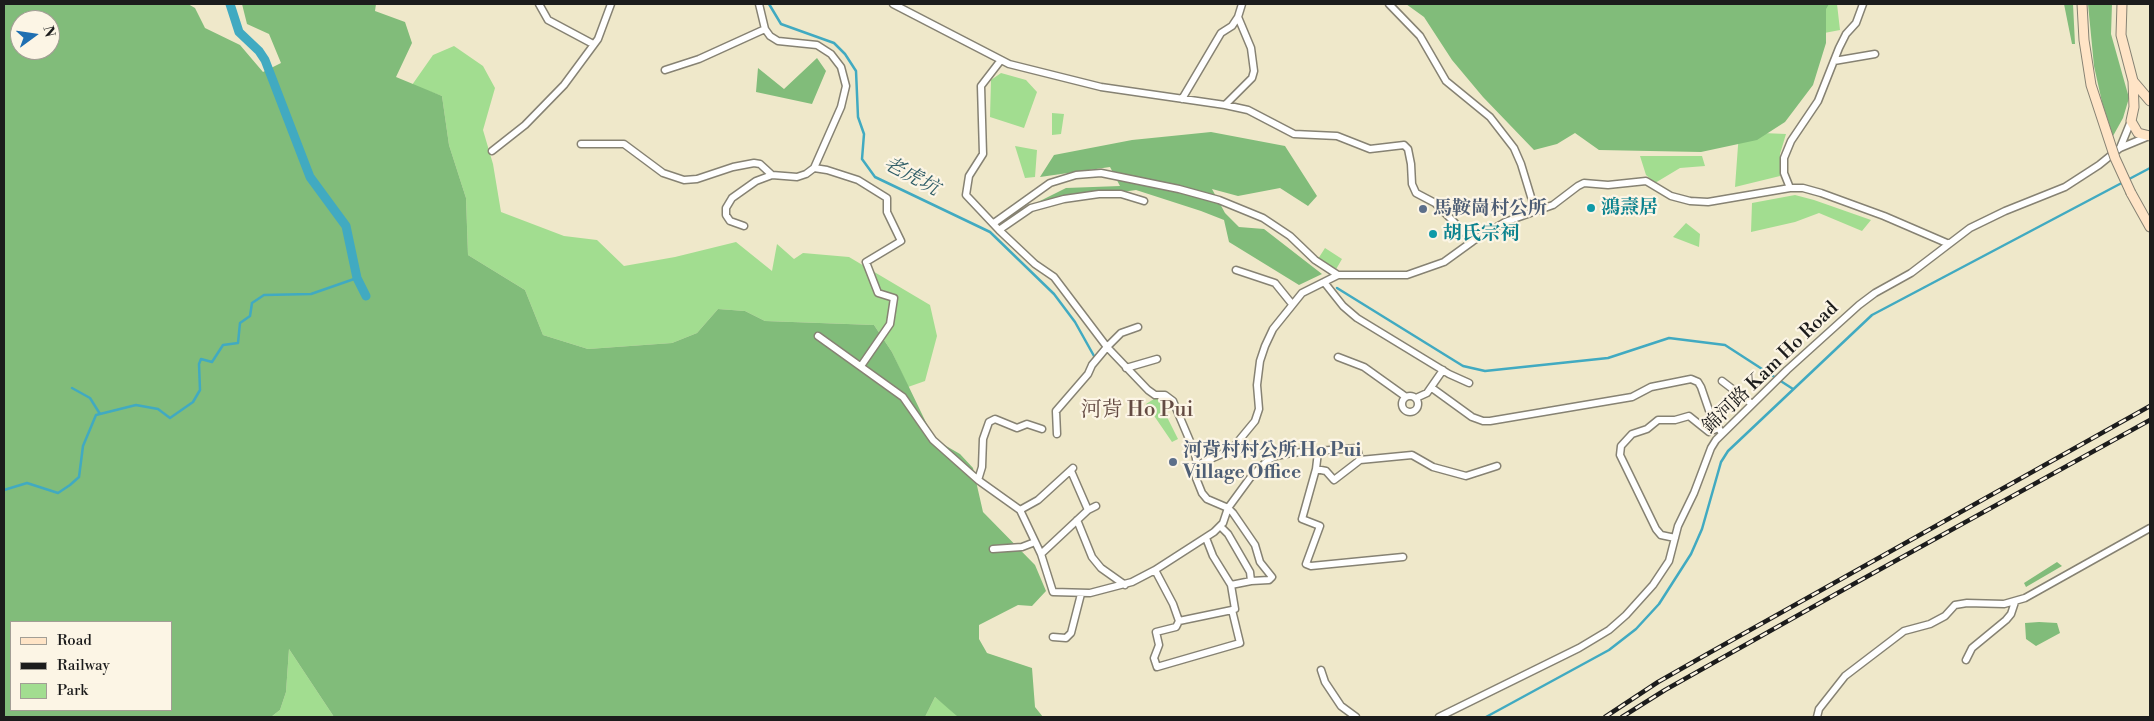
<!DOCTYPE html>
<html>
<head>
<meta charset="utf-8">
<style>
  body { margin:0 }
  #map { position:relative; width:2154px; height:721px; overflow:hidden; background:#efe8ca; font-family:"Libre Bodoni",serif }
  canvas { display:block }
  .frame { position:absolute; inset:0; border:5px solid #1c1c1c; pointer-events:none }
  .legend { position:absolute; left:10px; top:621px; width:162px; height:90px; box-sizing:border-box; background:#fcf5e5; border:1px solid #a29e95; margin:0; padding:6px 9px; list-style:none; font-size:15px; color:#1c1c1c }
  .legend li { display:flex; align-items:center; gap:10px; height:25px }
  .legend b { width:25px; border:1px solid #a29e95 }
  .north { position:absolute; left:10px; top:10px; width:50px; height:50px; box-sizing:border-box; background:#fcf5e5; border:1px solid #a29e95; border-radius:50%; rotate:76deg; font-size:14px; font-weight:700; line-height:20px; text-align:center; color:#1c1c1c }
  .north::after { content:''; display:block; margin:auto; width:18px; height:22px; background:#1f6fb2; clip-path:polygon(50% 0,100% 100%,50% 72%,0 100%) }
</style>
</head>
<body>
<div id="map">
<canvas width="2154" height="721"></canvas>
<div class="frame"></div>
<ul class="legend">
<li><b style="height:6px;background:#ffe4c6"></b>Road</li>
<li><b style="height:6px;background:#1c1c1c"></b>Railway</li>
<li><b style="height:14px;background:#a2dd90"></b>Park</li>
</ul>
<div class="north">N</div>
</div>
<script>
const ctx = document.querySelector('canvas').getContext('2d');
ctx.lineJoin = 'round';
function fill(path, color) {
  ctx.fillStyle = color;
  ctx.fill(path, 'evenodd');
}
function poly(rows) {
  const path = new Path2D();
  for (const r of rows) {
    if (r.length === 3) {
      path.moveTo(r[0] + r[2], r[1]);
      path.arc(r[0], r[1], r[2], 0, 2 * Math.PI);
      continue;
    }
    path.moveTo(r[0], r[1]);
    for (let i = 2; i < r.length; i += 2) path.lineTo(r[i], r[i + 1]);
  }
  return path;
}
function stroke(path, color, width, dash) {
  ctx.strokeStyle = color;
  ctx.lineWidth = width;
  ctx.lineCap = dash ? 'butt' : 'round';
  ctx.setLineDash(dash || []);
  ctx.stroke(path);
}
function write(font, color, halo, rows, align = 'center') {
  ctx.font = font + ' "Libre Bodoni","Noto Serif TC",serif';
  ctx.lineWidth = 4.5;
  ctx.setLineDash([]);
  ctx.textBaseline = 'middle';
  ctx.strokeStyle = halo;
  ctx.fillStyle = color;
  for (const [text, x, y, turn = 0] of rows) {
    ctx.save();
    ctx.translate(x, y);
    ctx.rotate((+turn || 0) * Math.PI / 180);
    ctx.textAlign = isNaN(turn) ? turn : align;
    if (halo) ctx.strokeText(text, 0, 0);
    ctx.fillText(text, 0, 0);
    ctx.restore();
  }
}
fill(poly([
  [1823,4,1837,4,1840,30,1819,34],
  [454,46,483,66,495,88,483,130,493,164,501,212,564,236,597,240,624,266,675,257,736,242,772,271,777,244,794,259,803,253,849,257,930,305,937,336,925,381,908,387,892,352,874,325,765,321,745,311,718,309,697,333,672,343,588,349,543,335,525,290,468,255,466,198,449,145,442,96,412,85,433,55],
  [1001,73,1026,80,1037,92,1024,128,990,117,991,80],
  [1052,113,1064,114,1061,134,1052,135],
  [1739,132,1786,134,1780,154,1780,176,1735,187],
  [1015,146,1037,150,1035,177,1025,178],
  [1640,156,1702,156,1705,166,1680,168,1655,183,1646,175],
  [1795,195,1814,200,1871,220,1862,231,1819,213,1795,222,1751,232,1752,203],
  [1686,223,1700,234,1699,247,1673,237],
  [1325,248,1342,259,1335,271,1318,259],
  [1157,397,1178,439,1172,442,1146,404],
  [289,649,334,717,271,717,280,710,286,692],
  [935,697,954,712,958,717,925,717]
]), '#a2dd90');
fill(poly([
  [4,4,188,4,195,8,205,28,240,45,263,72,281,63,269,34,247,24,242,4,376,4,375,11,405,22,412,43,396,77,442,96,449,145,466,198,468,255,525,290,543,335,588,349,672,343,697,333,718,309,745,311,765,321,874,325,892,352,934,439,960,454,973,468,983,512,1035,565,1046,591,1032,606,1018,605,979,625,979,639,987,653,1032,668,1035,707,1043,717,958,717,935,697,925,717,334,717,289,649,286,692,280,710,271,717,4,717],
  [20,20,50,20,50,50,20,50],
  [11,622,171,622,171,710,11,710],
  [1406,4,1829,4,1826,9,1826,43,1813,85,1785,122,1757,140,1701,152,1599,150,1575,133,1557,144,1534,150,1483,97,1452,60,1424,17],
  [2064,4,2073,4,2075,44,2072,44],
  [2088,4,2112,4,2111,34,2129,98,2123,118,2113,136,2102,102,2094,66],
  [817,58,826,71,812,104,756,92,758,68,784,89],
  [1211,132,1285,146,1317,196,1308,206,1280,188,1238,196,1212,189,1225,213,1239,227,1264,229,1322,274,1299,285,1229,242,1224,220,1201,211,1136,190,1032,205,1066,188,1120,186,1110,167,1040,177,1054,155,1132,140],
  [2057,562,2062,566,2026,587,2024,583],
  [2039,622,2057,623,2060,633,2036,646,2026,639,2025,623]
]), '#81bc7a');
stroke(poly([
  [769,4,781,24,834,43,845,54,856,71,858,117,864,134,862,159,875,177,990,232,1054,294,1075,322,1094,356],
  [1337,288,1463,366,1485,371,1608,358,1669,338,1725,345,1793,389],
  [72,388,90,398,100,414,136,405,158,409,170,418,193,402,200,390,199,364,201,359,212,362,223,345,238,343,240,323,250,316,252,303,264,295,311,294,357,278],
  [4,490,27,483,58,493,70,485,79,477,83,446,96,415,100,414],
  [1486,717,1609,650,1636,629,1659,604,1691,554,1702,529,1721,462,1728,451,1872,315,2150,168]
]), '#41aac1', 2.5);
stroke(poly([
  [230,4,239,32,259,51,265,60,310,177,346,226,357,278,366,296]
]), '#41aac1', 9);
const minor = poly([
  [539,4,548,20,593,44],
  [893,4,1009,64,1101,87,1225,105,1248,110,1294,134,1337,136,1370,149,1404,145,1408,149,1411,164,1412,184,1416,193,1435,203,1473,241],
  [1389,4,1420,36,1446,81,1490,117,1514,148,1521,164,1535,210],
  [1001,60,981,86,983,154,969,176,966,195,999,230,1035,264,1054,277,1107,347,1148,390,1155,395,1165,395,1173,401,1195,453,1197,465,1196,478,1202,493,1207,499,1228,508,1233,513,1255,545,1260,562,1272,577,1269,580,1251,581],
  [1834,61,1875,54],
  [665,70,699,59,765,29],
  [1182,99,1221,33,1232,26,1238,17],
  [1225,105,1252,78,1254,71,1251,48,1238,17,1242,4],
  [581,144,624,144,663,173,684,180,697,179,733,167,754,163,760,164,772,175],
  [2120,148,2131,121],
  [492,151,525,125,564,85,598,39,611,4],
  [814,168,827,170,858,180,887,198,887,212,901,241,866,262,878,293,894,298,890,324,861,366],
  [1790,188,1784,173,1784,158,1791,141,1818,101,1839,48,1846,34,1856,23,1863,4],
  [994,223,1050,183,1076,175,1101,173,1179,189,1219,200,1263,218,1290,236,1315,260,1338,275],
  [744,226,730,221,726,215,726,208,732,198,756,181,772,175,797,177,806,174,814,168,841,107,846,86,841,67,831,54,817,45,778,41,770,36,765,29,759,4],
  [999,230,1031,208,1064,199,1099,194,1121,194,1144,201],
  [1236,270,1275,283,1292,304],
  [1324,282,1343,306,1357,318,1449,374,1469,383],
  [818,336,903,397,933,440,978,480,1020,510,1041,554,1053,592,1090,593,1132,582,1155,570,1214,532,1223,523,1228,508,1250,478,1268,460,1276,456,1291,453,1357,448,1360,460],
  [1338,357,1364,367,1406,397],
  [1126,368,1157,359],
  [1722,381,1752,404],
  [1432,388,1472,417,1483,421,1490,421,1632,397,1651,387,1691,379,1698,382,1701,387,1712,419,1722,433],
  [1410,404,8],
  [1416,398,1427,393,1443,370],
  [1057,434,1056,411,1088,374,1092,365,1107,347,1121,333,1138,327],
  [1318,452,1316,469,1302,519,1320,526,1306,564,1311,566,1403,557],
  [1197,465,1231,450,1255,421,1259,409,1257,385,1260,361,1265,346,1273,329,1302,293,1338,275,1407,275,1444,262,1473,241,1505,222,1553,205,1578,186,1584,183,1608,185,1646,181,1671,196,1690,201,1708,202,1790,188,1803,188,1821,193,1884,216,1949,244],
  [1316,469,1326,471,1334,480,1360,460,1412,455,1433,467,1466,476,1497,466],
  [1071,471,1088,510],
  [978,480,982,467,983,439,989,422,995,419,1017,428,1027,424,1042,429],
  [1020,510,1038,500,1073,468],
  [1077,520,1092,557,1101,568,1125,585],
  [1206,538,1213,556,1231,585,1251,581,1250,572,1228,534,1220,526],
  [1675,538,1661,535,1656,529,1620,455,1621,446,1632,434,1647,429,1658,420,1675,420,1689,416,1709,432,1718,428],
  [993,549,1022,547,1035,542],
  [1041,554,1088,510,1096,506],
  [1155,570,1173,604,1179,621,1232,610,1240,643,1157,667,1154,658,1159,645,1156,632,1176,627,1179,621],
  [1231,585,1235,609,1232,610],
  [1053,637,1066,638,1071,633,1081,594],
  [1966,660,1972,648,2006,620,2011,614,2015,602],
  [1321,670,1325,682,1341,706,1356,717],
  [1439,717,1579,648,1609,630,1626,615,1653,585,1669,561,1678,526,1694,493,1711,448,1716,440,1787,370,1859,305,1875,293,1911,273,1970,228,2005,211,2065,187,2099,165,2120,148,2149,136],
  [1817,717,1819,709,1845,676,1904,631,1930,624,1945,616,1955,605,1967,603,2004,604,2025,598,2150,528]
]);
const secondary = poly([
  [2122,4,2121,35,2133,81,2134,107,2131,121,2138,133,2150,136],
  [2133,81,2150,101],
  [2131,193,2150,227]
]);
stroke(minor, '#868273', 9);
stroke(secondary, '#868273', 11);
stroke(minor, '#fff', 6);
stroke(secondary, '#ffe4c6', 9);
const rail = poly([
  [1605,717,1658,682,1709,653,2150,406],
  [1622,717,1665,690,1859,581,2150,420]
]);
stroke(rail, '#1c1c1c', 4.5);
stroke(rail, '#fcf5e5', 2.5, [8]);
const secondaryBridge = poly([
  [2082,4,2084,40,2091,85,2115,158,2131,193]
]);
stroke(secondaryBridge, '#868273', 11, []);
stroke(secondaryBridge, '#ffe4c6', 9);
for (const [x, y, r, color] of [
  [1591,208,5,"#0f9aa8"],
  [1423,209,5,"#5c6f8a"],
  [1433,234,5,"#0f9aa8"],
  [1173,462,5,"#5c6f8a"]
]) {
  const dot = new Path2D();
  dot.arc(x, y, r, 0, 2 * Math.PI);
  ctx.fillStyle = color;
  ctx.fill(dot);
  stroke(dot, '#fcf5e5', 2);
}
write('bold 19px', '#0d838f', '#fcf5e5', [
  ["鴻燾居",1601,208],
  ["胡氏宗祠",1443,234]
], 'left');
write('bold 19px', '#4e5e75', '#fcf5e5', [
  ["馬鞍崗村公所",1433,209],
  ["河背村村公所 Ho Pui",1183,451],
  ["Village Office",1183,473]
], 'left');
write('19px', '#1c1c1c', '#fcf5e5', [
  ["錦河路 Kam Ho Road",1771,368,-44]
]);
write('italic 20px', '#2d5c66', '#fcf5e5', [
  ["老虎坑",911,177,28]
]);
write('21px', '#644b43', '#fcf5e5', [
  ["河背 Ho Pui",1137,411]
]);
</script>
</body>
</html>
